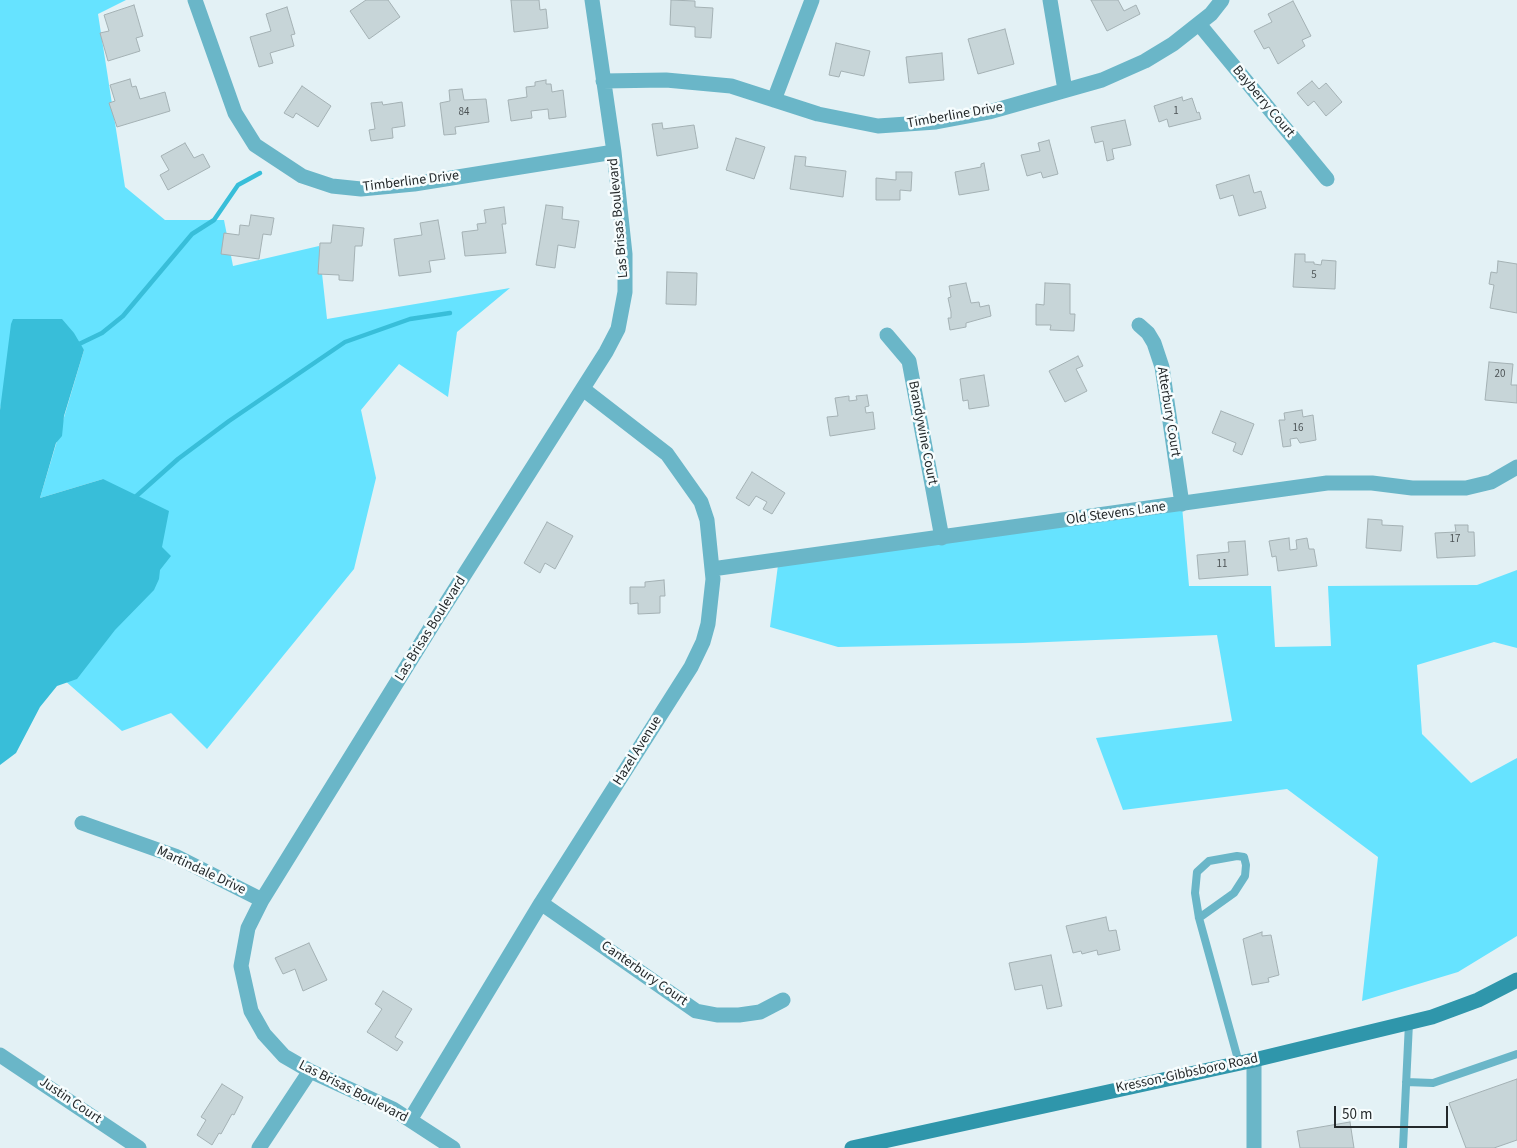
<!DOCTYPE html>
<html>
<head>
<meta charset="utf-8">
<style>
  body { margin:0 }
  #map { position:relative; width:1517px; height:1148px; overflow:hidden; background:#e3f1f5; font-family:"Source Sans 3",sans-serif }
  canvas { display:block }
  .scale { position:absolute; left:1334px; top:1106px; width:114px; height:22px; box-sizing:border-box; border:2px solid #24292b; border-top:0; padding-left:6px; font-size:15px; line-height:18px; white-space:nowrap; color:#24292b; -webkit-text-stroke:4px #f7fdfe; paint-order:stroke }
</style>
</head>
<body>
<div id="map">
<canvas width="1517" height="1148"></canvas>
<div class="scale">50 m</div>
</div>
<script>
const ctx = document.querySelector('canvas').getContext('2d');
ctx.lineJoin = 'round';
function fill(path, color) {
  ctx.fillStyle = color;
  ctx.fill(path, 'evenodd');
}
function poly(rows) {
  const path = new Path2D();
  for (const r of rows) {
    path.moveTo(r[0], r[1]);
    for (let i = 2; i < r.length; i += 2) path.lineTo(r[i], r[i + 1]);
  }
  return path;
}
function stroke(path, color, width, dash) {
  ctx.strokeStyle = color;
  ctx.lineWidth = width;
  ctx.lineCap = dash ? 'butt' : 'round';
  ctx.setLineDash(dash || []);
  ctx.stroke(path);
}
function write(font, color, halo, rows, align = 'center') {
  ctx.font = font + ' "Source Sans 3",sans-serif';
  ctx.lineWidth = 5;
  ctx.setLineDash([]);
  ctx.textBaseline = 'middle';
  ctx.strokeStyle = halo;
  ctx.fillStyle = color;
  for (const [text, x, y, turn = 0] of rows) {
    ctx.save();
    ctx.translate(x, y);
    ctx.rotate((+turn || 0) * Math.PI / 180);
    ctx.textAlign = isNaN(turn) ? turn : align;
    if (halo) ctx.strokeText(text, 0, 0);
    ctx.fillText(text, 0, 0);
    ctx.restore();
  }
}
fill(poly([
  [0,0,126,0,98,14,125,187,165,220,224,220,233,266,319,246,327,319,510,288,457,332,448,397,399,364,361,410,376,478,354,569,207,749,171,713,122,731,63,679,103,479,40,498,84,350,19,319,0,410],
  [1182,506,1189,586,1271,586,1275,647,1331,646,1328,586,1477,585,1517,570,1517,648,1494,642,1417,665,1422,734,1471,783,1517,758,1517,936,1458,972,1362,1001,1378,857,1287,789,1123,810,1096,738,1232,721,1217,635,1023,643,838,647,770,627,778,565]
]), '#66e3ff');
fill(poly([
  [13,319,62,319,74,333,84,350,64,416,62,436,56,443,40,498,103,479,169,511,162,547,171,556,160,570,159,579,154,590,115,630,77,679,57,686,40,707,16,753,0,765,0,410,11,324]
]), '#38bed9');
stroke(poly([
  [75,346,102,333,123,316,192,234,214,220,238,185,260,173],
  [133,499,178,459,229,421,345,342,410,319,450,313]
]), '#38bed9', 4.5);
const building = poly([
  [366,0,388,0,400,17,369,39,350,11,366,0],
  [511,0,539,0,540,10,546,9,548,28,514,32,511,0],
  [671,0,695,1,695,7,713,8,711,38,695,37,695,27,670,25,671,0],
  [1091,0,1118,0,1124,11,1136,5,1140,14,1107,31,1091,0],
  [1293,1,1311,36,1302,40,1305,46,1278,64,1269,47,1264,49,1254,31,1272,22,1268,14,1293,1],
  [134,5,143,36,136,38,140,51,108,61,100,33,109,31,104,15,134,5],
  [287,7,295,34,291,35,294,46,270,53,273,63,259,67,250,37,271,31,266,14,287,7],
  [1005,29,1014,64,978,74,968,39,1005,29],
  [836,43,870,51,864,76,841,71,839,77,829,75,836,43],
  [942,53,944,80,909,83,906,57,942,53],
  [130,79,132,87,136,86,140,99,165,92,170,111,117,127,109,103,115,101,110,85,130,79],
  [546,80,546,84,551,84,552,92,563,90,566,117,549,119,548,109,531,111,532,118,511,121,508,100,527,97,526,87,535,86,535,82,546,80],
  [1312,81,1319,89,1326,83,1342,102,1326,116,1314,101,1308,106,1297,93,1312,81],
  [302,86,331,106,318,127,296,113,293,118,284,113,302,86],
  [462,89,464,100,486,99,489,122,455,127,456,134,444,135,440,103,450,101,449,90,462,89],
  [1182,97,1183,101,1192,98,1197,113,1199,112,1201,119,1169,127,1167,119,1159,122,1154,106,1182,97],
  [382,102,383,105,402,102,405,126,392,128,393,138,371,141,369,130,375,129,371,103,382,102],
  [1125,120,1131,145,1112,149,1114,159,1107,161,1103,141,1095,143,1091,127,1125,120],
  [662,123,663,129,694,125,698,148,657,156,652,124,662,123],
  [736,138,765,147,754,179,726,170,736,138],
  [1049,140,1058,174,1043,178,1041,172,1027,176,1021,155,1040,151,1038,143,1049,140],
  [185,143,194,158,203,154,210,167,168,190,160,175,169,170,161,156,185,143],
  [795,156,806,157,805,166,846,171,843,197,790,189,795,156],
  [984,163,989,190,959,195,955,172,981,167,981,164,984,163],
  [896,172,912,172,911,191,900,190,900,200,876,200,876,178,896,180,896,172],
  [1249,175,1254,193,1261,191,1266,208,1239,216,1233,195,1220,199,1216,185,1249,175],
  [546,205,563,207,562,219,579,221,575,248,558,245,555,268,536,265,546,205],
  [504,207,506,224,502,224,506,253,465,256,462,232,478,230,477,224,486,223,484,210,504,207],
  [251,215,274,218,271,235,263,234,259,259,221,254,224,233,239,235,240,225,249,226,251,215],
  [438,220,445,259,429,261,431,272,399,276,394,239,422,235,420,223,438,220],
  [333,225,364,228,362,246,355,246,353,281,339,280,339,275,318,274,320,243,331,243,333,225],
  [1295,254,1305,254,1305,262,1314,262,1314,264,1321,265,1322,260,1336,261,1335,289,1293,287,1295,254],
  [1498,261,1517,264,1517,313,1490,308,1494,285,1489,284,1491,272,1497,273,1498,261],
  [667,272,697,273,696,305,666,304,667,272],
  [966,283,971,303,979,302,980,307,989,305,991,316,966,323,966,327,950,330,948,318,951,318,951,312,948,298,951,297,949,286,966,283],
  [1045,283,1070,284,1070,314,1075,314,1074,331,1050,330,1051,325,1036,325,1036,304,1044,305,1045,283],
  [1078,356,1083,366,1076,369,1087,391,1065,402,1049,371,1078,356],
  [1489,362,1513,364,1511,385,1517,385,1517,403,1485,400,1489,362],
  [984,375,989,406,969,409,968,400,963,401,960,379,984,375],
  [867,395,869,406,865,407,866,413,873,412,875,429,830,436,827,417,838,416,835,398,849,396,849,401,857,400,856,396,867,395],
  [1302,410,1303,417,1313,415,1316,440,1300,443,1297,438,1290,439,1291,446,1283,447,1279,420,1285,420,1284,413,1302,410],
  [1221,411,1254,424,1242,455,1233,451,1236,443,1212,433,1221,411],
  [752,472,785,493,772,514,763,509,767,502,756,496,749,506,736,498,752,472],
  [1368,519,1382,520,1382,525,1403,526,1401,551,1366,548,1368,519],
  [547,522,573,536,555,569,545,563,540,573,524,563,547,522],
  [1455,525,1468,525,1468,532,1474,532,1475,556,1437,558,1435,533,1456,532,1455,525],
  [1289,538,1290,550,1297,549,1296,540,1307,538,1309,549,1314,549,1317,566,1278,571,1276,556,1272,557,1269,541,1289,538],
  [1245,541,1248,575,1199,579,1197,555,1229,552,1228,542,1245,541],
  [664,580,665,596,660,596,660,613,638,614,638,603,630,604,630,587,645,587,645,582,664,580],
  [1106,917,1109,931,1116,930,1120,950,1098,955,1097,950,1082,954,1081,951,1073,953,1066,926,1106,917],
  [1262,932,1262,936,1271,935,1279,975,1268,978,1269,982,1252,985,1243,939,1262,932],
  [309,943,327,980,303,991,295,969,283,974,275,958,309,943],
  [1051,955,1062,1006,1047,1009,1042,985,1015,990,1009,963,1051,955],
  [383,991,412,1009,395,1037,403,1042,397,1051,367,1032,382,1009,375,1004,383,991],
  [1517,1079,1517,1140,1494,1148,1466,1148,1449,1103,1517,1079],
  [222,1084,243,1097,234,1115,232,1114,221,1134,219,1133,212,1145,197,1135,206,1120,201,1117,222,1084],
  [1350,1122,1354,1148,1300,1148,1297,1131,1350,1122]
]);
fill(building, '#c7d5d8');
stroke(building, '#a4b1b4', 1);
stroke(poly([
  [1199,918,1234,893,1245,876,1246,865,1244,857,1237,856,1209,861,1197,872,1195,893,1199,918,1239,1063],
  [1406,1082,1433,1083,1517,1054],
  [1403,1148,1409,1023]
]), '#6ab6c8', 8);
stroke(poly([
  [195,0,235,113,255,145,302,176,332,186,361,189,414,184,614,152],
  [1050,0,1065,90],
  [1199,24,1327,179],
  [603,81,666,80,731,86,818,114,878,126,936,122,989,112,1102,80,1145,61,1173,44,1211,14,1222,0],
  [774,100,812,0],
  [1139,325,1148,333,1154,343,1162,367,1182,504],
  [887,335,909,361,942,538],
  [712,569,1327,483,1372,483,1412,488,1466,488,1491,482,1517,467],
  [82,823,175,856,262,900],
  [541,903,696,1011,717,1015,739,1015,760,1012,783,1000],
  [0,1055,139,1148],
  [410,1120,541,903,691,667,703,642,708,624,713,579,707,520,701,502,667,454,583,389],
  [259,1148,310,1071],
  [453,1148,393,1109,310,1071,284,1056,264,1034,251,1011,241,966,248,928,262,900,433,624,606,352,618,329,625,292,625,254,614,152,592,0],
  [1254,1148,1254,1060]
]), '#6ab6c8', 15);
stroke(poly([
  [852,1148,1254,1060,1432,1017,1478,1000,1517,980]
]), '#2f96ab', 15);
write('11px', '#4d5456', null, [
  ["1",1176,112],
  ["84",464,113],
  ["5",1314,276],
  ["20",1500,375],
  ["16",1298,429],
  ["17",1455,540],
  ["11",1222,565]
]);
write('14px', '#24292b', '#f7fdfe', [
  ["Bayberry Court",1263,102,50],
  ["Timberline Drive",955,116,-10],
  ["Timberline Drive",411,182,-7],
  ["Las Brisas Boulevard",619,218,-95],
  ["Atterbury Court",1168,412,81],
  ["Brandywine Court",922,433,79],
  ["Old Stevens Lane",1116,514,-8],
  ["Las Brisas Boulevard",431,629,-58],
  ["Hazel Avenue",638,751,-58],
  ["Martindale Drive",201,871,25],
  ["Canterbury Court",644,974,35],
  ["Kresson-Gibbsboro Road",1187,1074,-12],
  ["Las Brisas Boulevard",353,1092,27],
  ["Justin Court",70,1101,34]
]);
</script>
</body>
</html>
